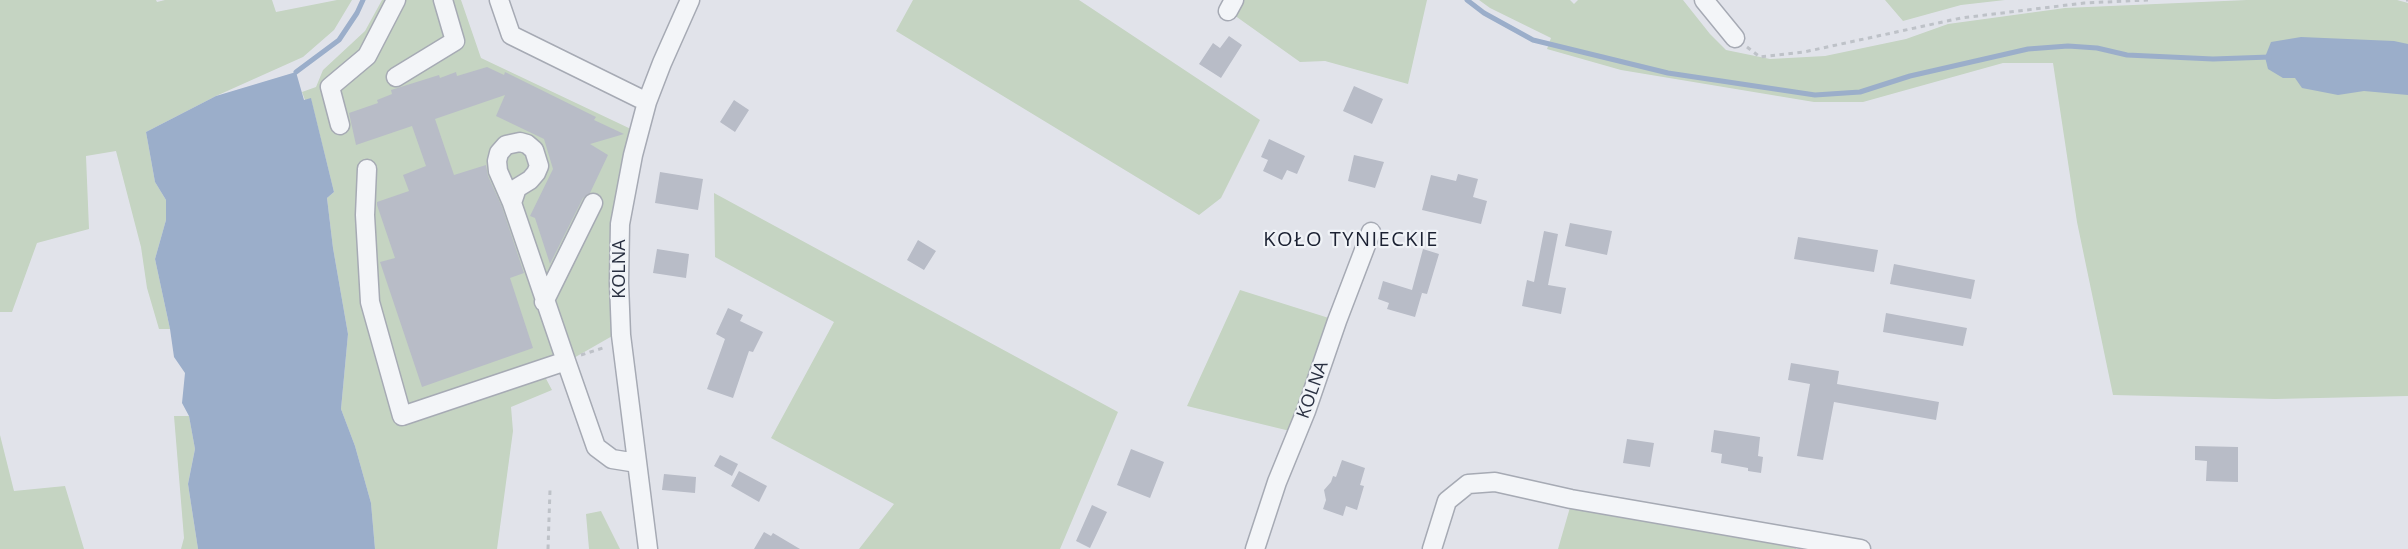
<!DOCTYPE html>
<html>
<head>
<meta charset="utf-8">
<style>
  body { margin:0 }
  canvas { display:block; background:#e1e3ea }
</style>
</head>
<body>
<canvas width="2408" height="549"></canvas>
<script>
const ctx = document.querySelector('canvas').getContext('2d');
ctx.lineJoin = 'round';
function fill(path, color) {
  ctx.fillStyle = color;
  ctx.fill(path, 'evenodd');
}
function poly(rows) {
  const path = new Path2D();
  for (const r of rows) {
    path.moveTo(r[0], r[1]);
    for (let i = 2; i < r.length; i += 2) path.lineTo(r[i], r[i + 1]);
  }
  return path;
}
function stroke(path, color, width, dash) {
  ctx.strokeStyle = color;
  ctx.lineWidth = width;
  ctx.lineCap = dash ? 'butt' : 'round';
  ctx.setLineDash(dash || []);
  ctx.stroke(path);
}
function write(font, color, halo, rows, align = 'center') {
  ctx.font = font + ' "Open Sans",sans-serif';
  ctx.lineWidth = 4.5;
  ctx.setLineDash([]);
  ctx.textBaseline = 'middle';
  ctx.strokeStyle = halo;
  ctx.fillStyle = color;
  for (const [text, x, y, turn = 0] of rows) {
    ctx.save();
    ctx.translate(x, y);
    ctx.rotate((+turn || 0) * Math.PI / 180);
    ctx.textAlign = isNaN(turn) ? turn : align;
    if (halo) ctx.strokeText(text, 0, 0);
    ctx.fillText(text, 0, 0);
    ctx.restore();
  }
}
fill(poly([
  [0,0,156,0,157,2,165,0,272,0,276,12,337,0,352,0,334,30,303,57,216,96,146,132,155,182,166,200,166,220,155,259,170,329,159,329,147,288,141,247,116,151,86,156,89,229,37,243,12,312,0,312],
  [382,0,461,0,481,58,633,130,614,335,544,375,552,390,511,407,513,431,497,549,375,549,371,503,355,446,341,409,348,334,333,248,327,198,334,192,311,99,305,100,302,92,316,87,323,70,365,31],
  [913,0,1079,0,1260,120,1221,198,1199,215,896,31],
  [1243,0,1427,0,1408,84,1325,61,1300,62,1234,15],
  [1479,0,1570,0,1574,4,1578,0,1683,0,1710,34,1726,50,1770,59,1825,56,1906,39,1948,24,2065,8,2247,0,2397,0,2408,3,2408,396,2275,399,2113,395,2077,222,2053,63,2003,63,1863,102,1814,102,1621,70,1547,49,1551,38,1490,8],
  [1885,0,2005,0,1961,5,1903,21],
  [714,193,1118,412,1060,549,859,549,894,504,771,438,834,322,715,257],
  [1240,290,1332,319,1290,431,1187,406],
  [174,416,189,416,195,449,188,484,198,549,181,549,184,538],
  [0,435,14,491,65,486,84,549,0,549],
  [1571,504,1797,541,1796,549,1558,549],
  [601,511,620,549,589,549,586,514]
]), '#c5d4c2');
fill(poly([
  [2301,37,2394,41,2408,44,2408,95,2364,91,2338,95,2302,88,2295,78,2283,78,2268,69,2265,57,2271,42],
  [296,72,304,100,311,98,334,192,327,198,333,248,348,334,341,409,355,446,371,503,375,549,198,549,188,484,195,449,189,416,182,403,185,373,174,357,170,329,155,259,166,220,166,200,155,182,146,132,216,96]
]), '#9baeca');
stroke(poly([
  [1467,0,1484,13,1533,40,1668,73,1815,95,1860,92,1910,76,2028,49,2068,46,2097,48,2127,55,2213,59,2270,57],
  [296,72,339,40,357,13,363,0]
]), '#9baeca', 5);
fill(poly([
  [1229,36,1242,45,1221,78,1199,64,1213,43,1220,48],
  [487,67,504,75,505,72,596,117,594,120,624,134,590,144,608,155,590,193,583,198,550,264,535,218,530,216,553,169,544,139,496,116,505,95,435,119,454,175,486,165,488,176,502,207,524,273,510,278,533,348,422,387,380,262,395,258,377,205,377,202,409,191,403,175,426,166,412,126,356,145,349,113,378,103,377,100,392,94,391,90,439,75,440,78,456,72,457,76],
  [1354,86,1383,99,1372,124,1343,111],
  [734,100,749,110,735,132,720,122],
  [1269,139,1305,156,1297,174,1287,170,1282,180,1263,171,1268,160,1261,157],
  [1354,155,1384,162,1375,188,1348,181],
  [660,172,703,179,698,210,655,203],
  [1458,174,1478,179,1473,197,1487,201,1481,224,1422,210,1431,175,1456,181],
  [1570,223,1612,231,1607,255,1565,246],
  [1544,231,1558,234,1548,285,1566,288,1561,314,1522,306,1527,280,1534,282],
  [1798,237,1878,250,1874,272,1794,259],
  [918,240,936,251,924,270,907,260],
  [657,249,689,254,686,278,653,273],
  [1423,249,1439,254,1427,294,1418,292,1422,293,1415,317,1387,309,1389,303,1378,299,1383,281,1412,290],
  [1894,264,1975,280,1971,299,1890,284],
  [728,308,743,315,740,321,763,332,753,352,749,351,733,398,707,389,725,339,716,334],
  [1886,313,1967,328,1963,346,1883,332],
  [1791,363,1839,371,1837,384,1939,402,1936,420,1834,402,1823,460,1797,456,1810,384,1788,380],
  [1714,430,1760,437,1758,456,1763,457,1761,473,1748,471,1748,468,1721,463,1722,454,1711,452],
  [1627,439,1654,443,1650,467,1623,463],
  [2195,446,2238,447,2238,482,2206,481,2207,461,2195,460],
  [1131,449,1164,462,1150,498,1117,485],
  [720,455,738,464,732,476,714,466],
  [1342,460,1365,468,1360,485,1364,486,1357,510,1346,506,1343,516,1323,509,1326,500,1324,490,1331,482,1333,476,1336,477],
  [739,471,767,486,759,502,731,486],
  [664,474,696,477,695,493,662,490],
  [1092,505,1107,512,1090,548,1076,541],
  [764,532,771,536,773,533,800,549,754,549]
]), '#b8bcc7');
const minor = poly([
  [499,0,511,35,647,102],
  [1704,0,1735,38],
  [1228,11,1234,0],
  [396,77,455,41,443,0],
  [340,125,330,87,367,56,396,0],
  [367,169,365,215,370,302,402,416,566,361,596,447,612,459,637,463],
  [512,203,517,188,530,180,536,173,539,166,534,150,527,144,520,142,506,145,499,153,497,161,498,171,512,203,566,361],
  [544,302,593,203],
  [648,549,621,335,619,283,620,224,633,155,647,102,662,63,690,0],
  [1255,549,1277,482,1306,411,1337,321,1371,232],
  [1432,549,1447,501,1468,484,1495,482,1571,499,1861,549]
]);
stroke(minor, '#a6aab4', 21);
stroke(poly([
  [2406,0,2408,0],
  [1747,47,1760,57,1804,52,1961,18,2084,3,2148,0],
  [581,355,606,347],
  [548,549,550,490]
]), '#bec2c8', 3, [4.5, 4.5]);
stroke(minor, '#f3f5f8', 18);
write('18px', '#293041', '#f0f3f7', [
  ["KOLNA",620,269,-90],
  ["KOLNA",1313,390,-70]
]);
ctx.letterSpacing = '1.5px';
write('20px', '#1b2132', '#f0f3f7', [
  ["KOŁO TYNIECKIE",1351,240]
]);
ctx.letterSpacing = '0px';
</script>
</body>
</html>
